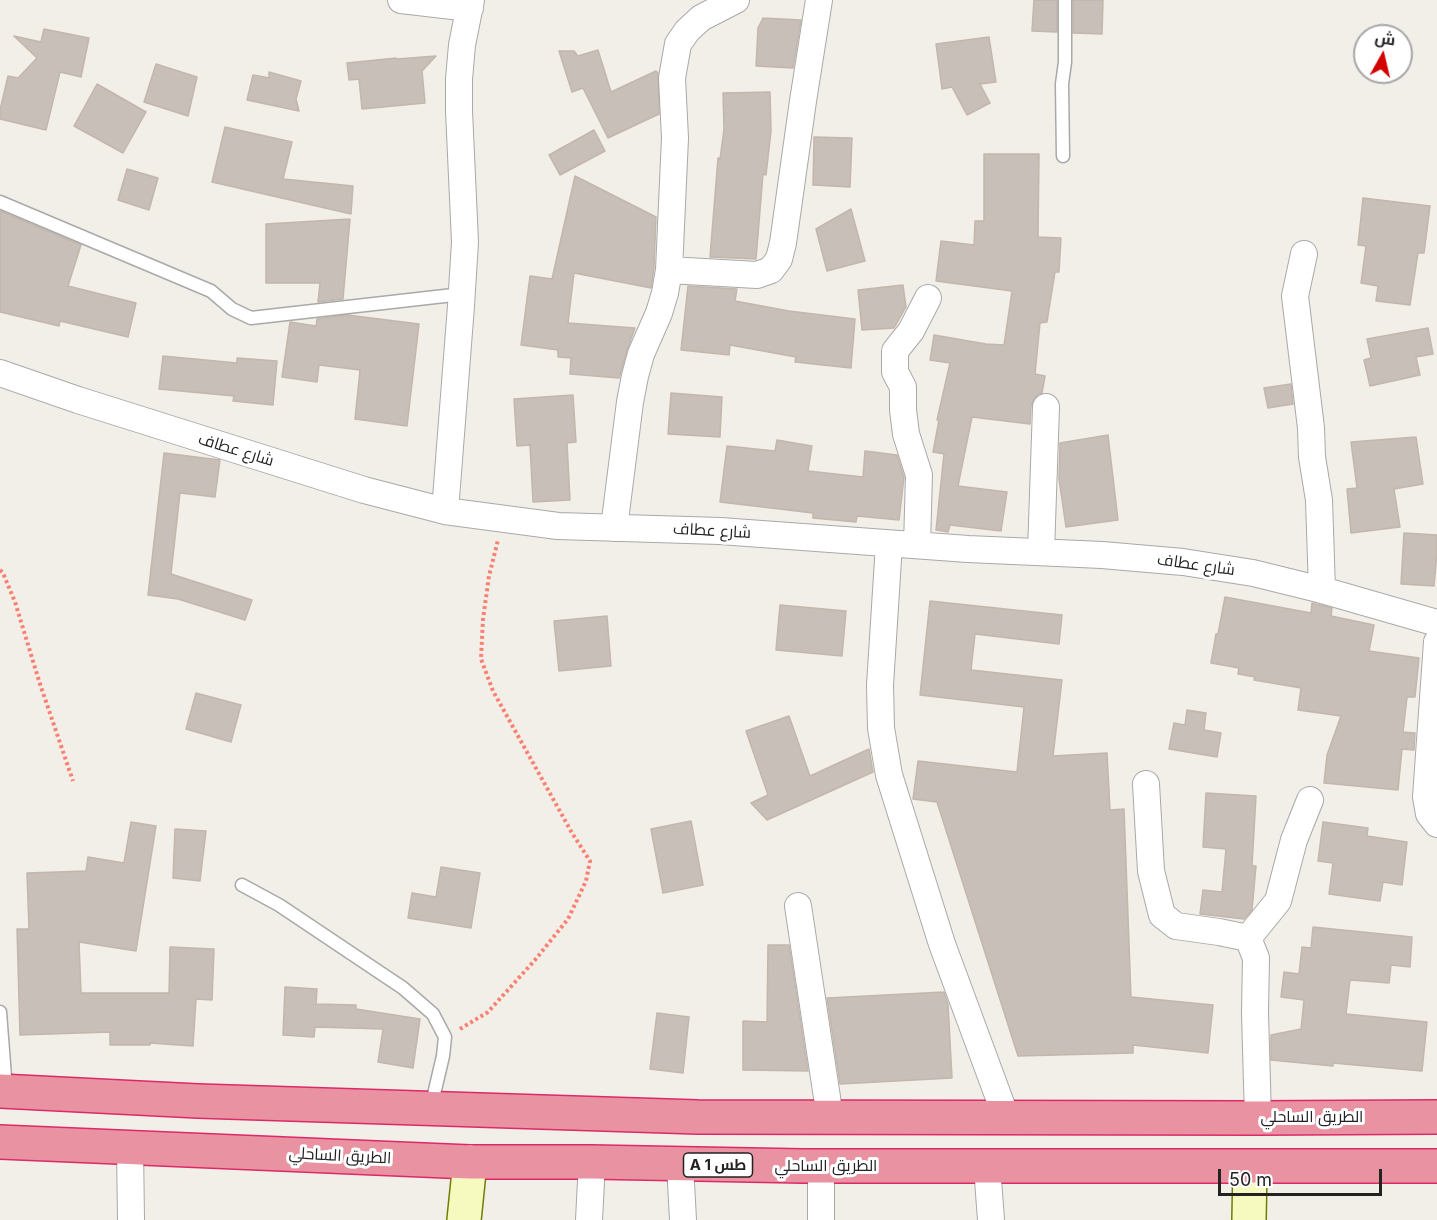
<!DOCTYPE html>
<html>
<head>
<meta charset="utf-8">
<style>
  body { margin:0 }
  #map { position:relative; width:1437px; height:1220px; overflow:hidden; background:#f2efe9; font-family:Inter,Cairo,sans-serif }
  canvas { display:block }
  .north { position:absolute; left:1353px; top:24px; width:60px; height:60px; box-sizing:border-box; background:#fff; border:2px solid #a7a7a7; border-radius:50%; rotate:8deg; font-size:16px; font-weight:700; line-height:24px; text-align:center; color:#222 }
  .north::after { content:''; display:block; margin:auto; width:21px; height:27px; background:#d40000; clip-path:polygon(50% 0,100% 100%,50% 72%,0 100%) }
  .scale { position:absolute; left:1218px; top:1169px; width:164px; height:27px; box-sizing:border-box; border:3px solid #222; border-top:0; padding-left:8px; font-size:18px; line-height:21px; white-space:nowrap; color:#222; -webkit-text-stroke:4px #fff; paint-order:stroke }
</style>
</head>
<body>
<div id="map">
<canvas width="1437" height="1220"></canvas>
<div class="north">ش</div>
<div class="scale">50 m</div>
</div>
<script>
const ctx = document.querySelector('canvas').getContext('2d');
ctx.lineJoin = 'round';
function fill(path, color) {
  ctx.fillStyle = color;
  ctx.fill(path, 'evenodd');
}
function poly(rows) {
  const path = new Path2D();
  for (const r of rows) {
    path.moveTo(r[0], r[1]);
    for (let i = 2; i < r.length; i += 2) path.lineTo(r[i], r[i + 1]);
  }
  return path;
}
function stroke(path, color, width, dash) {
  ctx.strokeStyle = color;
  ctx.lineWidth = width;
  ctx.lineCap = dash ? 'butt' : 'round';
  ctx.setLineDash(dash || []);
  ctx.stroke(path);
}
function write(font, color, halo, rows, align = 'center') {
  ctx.font = font + ' Inter,Cairo,sans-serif';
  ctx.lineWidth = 6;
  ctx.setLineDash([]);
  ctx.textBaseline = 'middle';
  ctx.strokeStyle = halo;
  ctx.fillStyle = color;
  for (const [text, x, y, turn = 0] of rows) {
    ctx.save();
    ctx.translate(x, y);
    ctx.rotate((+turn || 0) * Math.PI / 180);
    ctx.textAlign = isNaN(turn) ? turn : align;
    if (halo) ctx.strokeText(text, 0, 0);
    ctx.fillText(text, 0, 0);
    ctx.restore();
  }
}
const building = poly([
  [1034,0,1057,0,1057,32,1032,31,1034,0],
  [1073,0,1103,0,1102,34,1073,33,1073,0],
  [763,18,801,20,793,68,756,66,758,28,763,18],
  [44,29,89,38,81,77,60,72,46,130,0,119,0,110,8,76,18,78,37,58,14,36,41,42,44,29],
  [989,37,996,82,980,84,990,103,967,115,952,87,942,89,936,44,989,37],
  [598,50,611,92,656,71,658,73,659,114,608,138,583,88,572,92,559,51,574,51,578,56,598,50],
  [436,56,422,71,425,103,362,109,359,79,349,80,347,63,396,58,397,59,436,56],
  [156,64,197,77,188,116,144,102,156,64],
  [269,72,301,81,296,99,299,111,247,100,253,75,269,78,269,72],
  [97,84,146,112,123,153,74,126,97,84],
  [770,92,771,131,766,175,763,174,756,259,710,257,718,158,720,159,724,129,723,93,770,92],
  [225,127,292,142,283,179,353,186,351,214,212,182,225,127],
  [594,130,605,151,560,175,549,155,594,130],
  [814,137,852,138,850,187,813,185,814,137],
  [984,154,1039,154,1038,237,1061,238,1059,272,1055,272,1047,322,1040,323,1035,374,1045,376,1042,393,1038,394,1034,399,1031,406,1030,424,972,417,958,486,1007,492,1001,531,950,525,948,532,936,530,944,454,933,452,939,420,937,420,950,363,930,360,934,335,986,344,1004,345,1012,291,936,281,941,241,974,245,975,221,984,221,984,154],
  [127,169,158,178,149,210,118,200,127,169],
  [575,176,656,217,654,268,651,288,574,273,568,323,635,328,627,350,619,378,570,374,571,358,558,357,558,350,521,345,530,276,552,279,575,176],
  [1363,198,1430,206,1424,253,1418,253,1410,305,1376,301,1378,286,1361,283,1366,246,1358,245,1363,198],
  [851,209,865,261,827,271,816,229,851,209],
  [0,211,81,245,68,286,136,303,128,337,60,321,59,326,0,312,0,211],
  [350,219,343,299,318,302,320,283,266,283,266,224,350,219],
  [903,285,906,307,894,328,862,330,858,290,903,285],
  [688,286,737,289,735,301,789,311,855,319,851,368,795,362,796,357,730,345,729,355,681,350,688,286],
  [347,315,419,324,407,426,355,419,360,370,319,365,317,382,282,377,290,322,316,326,317,319,347,315],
  [1428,328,1433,354,1416,357,1420,375,1370,386,1364,360,1371,358,1367,339,1428,328],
  [163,356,237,363,237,358,277,361,273,405,233,401,234,396,159,389,163,356],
  [1291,384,1293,404,1268,408,1264,388,1291,384],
  [671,393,722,397,720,437,668,434,671,393],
  [573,395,576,442,567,443,570,500,533,502,530,445,517,446,514,399,573,395],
  [1108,435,1118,520,1066,527,1059,479,1060,443,1108,435],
  [1416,437,1423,484,1394,489,1400,527,1351,533,1347,489,1357,488,1351,442,1416,437],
  [777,440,812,446,808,471,863,477,865,451,897,455,904,477,899,520,857,516,856,522,813,518,813,513,720,502,727,446,775,451,777,440],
  [164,453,220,460,215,497,180,493,171,574,252,600,245,620,178,599,148,595,164,453],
  [1404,533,1437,535,1437,552,1434,586,1401,584,1404,533],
  [1225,597,1311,613,1312,603,1332,608,1331,616,1374,625,1369,651,1419,658,1415,697,1407,697,1403,732,1415,733,1414,750,1402,749,1398,790,1324,783,1327,755,1341,716,1298,710,1301,688,1254,680,1255,677,1238,674,1239,668,1211,663,1216,634,1218,634,1225,597],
  [930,601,1062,615,1059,644,975,634,971,670,1062,680,1053,756,1107,753,1110,810,1124,809,1131,997,1213,1005,1208,1053,1133,1045,1133,1053,1018,1056,937,802,913,799,918,761,1017,772,1024,707,920,695,930,601],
  [780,605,846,611,842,656,776,650,780,605],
  [607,616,611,666,559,671,554,621,607,616],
  [196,693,241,705,231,742,186,729,196,693],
  [1187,710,1206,713,1204,730,1221,733,1217,757,1169,749,1174,723,1185,725,1187,710],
  [789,716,810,776,869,749,873,772,767,820,751,803,768,795,746,731,789,716],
  [1206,793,1256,796,1252,866,1256,866,1252,910,1244,919,1200,914,1203,890,1222,892,1226,849,1203,847,1206,793],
  [691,821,703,885,663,893,651,829,691,821],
  [131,822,156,826,136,951,79,942,81,993,169,993,170,947,214,949,212,1000,196,999,193,1046,150,1043,150,1045,110,1045,110,1032,20,1035,17,929,29,929,27,873,86,871,88,857,124,863,131,822],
  [1323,822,1368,828,1367,836,1407,842,1402,885,1383,882,1380,901,1329,894,1333,863,1318,861,1323,822],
  [175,829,206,831,200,881,173,878,175,829],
  [441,867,480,873,471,928,408,918,412,893,436,897,441,867],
  [1313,927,1412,937,1410,967,1391,965,1389,983,1350,980,1346,1014,1427,1022,1422,1071,1333,1063,1333,1066,1271,1060,1271,1035,1301,1029,1304,1000,1281,997,1284,972,1299,974,1302,947,1311,948,1313,927],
  [768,945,789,945,808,1071,743,1070,743,1021,767,1022,768,945],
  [285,987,317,989,316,1004,356,1005,356,1009,420,1019,413,1068,378,1062,383,1029,315,1027,314,1037,283,1035,285,987],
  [944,992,948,1004,952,1078,840,1084,827,998,944,992],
  [657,1013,689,1017,683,1073,650,1069,657,1013]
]);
fill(building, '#c7bfb8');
stroke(building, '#c4b6ab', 1.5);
const lane = poly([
  [1063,156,1062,84,1065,62,1065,0],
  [0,202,211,291,232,309,251,318,462,294],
  [242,885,279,905,403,988,433,1014,445,1037,443,1056,431,1107],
  [0,1012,6,1090]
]);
const street = poly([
  [401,0,470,8],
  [1304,254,1295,296,1311,428,1312,457,1319,500,1322,590],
  [669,270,757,275,771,270,779,259,783,243,803,101,819,0],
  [0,373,78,400,364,490,445,511,558,526,720,531,968,549,1102,555,1183,562,1253,573,1322,590,1437,623],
  [445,511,461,306,465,242,459,111,459,79,462,45,471,0],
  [614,528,630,402,635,376,641,354,659,313,665,293,669,270,675,138,672,78,678,44,687,31,701,18,736,0],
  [889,544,880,685,881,728,889,775,942,944,1006,1117],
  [917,545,919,475,906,434,903,410,903,387,895,372,895,351,911,331,928,298],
  [1041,552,1046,407],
  [1437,642,1426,797,1429,814,1437,824],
  [1146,784,1151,871,1162,915,1176,926,1219,932,1248,938,1256,958,1255,1013,1258,1118],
  [798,906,830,1117],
  [1248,938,1278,901,1294,840,1310,800],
  [130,1147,131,1220],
  [680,1164,683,1220],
  [987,1166,991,1220],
  [589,1220,592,1162],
  [821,1220,821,1166]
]);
const secondary = poly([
  [464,1220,470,1162],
  [1249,1220,1250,1167]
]);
const highway = poly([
  [0,1091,198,1101,698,1117,1258,1118,1437,1117],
  [0,1142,470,1162,592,1162,803,1166,1437,1166]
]);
stroke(lane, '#a9a9a9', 15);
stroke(street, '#a9a9a9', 28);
stroke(secondary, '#707d05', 36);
stroke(highway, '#dc2a67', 36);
stroke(poly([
  [0,570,3,573,15,602,40,684,73,781],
  [460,1029,488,1012,535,960,568,919,586,881,590,861,572,833,493,691,481,659,483,619,489,576,498,540]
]), '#fa8072', 4, [3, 3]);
stroke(lane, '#fff', 12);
stroke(street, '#fff', 26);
stroke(secondary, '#f7fabf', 33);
stroke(highway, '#e892a2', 33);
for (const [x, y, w] of [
  [718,1165,69]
]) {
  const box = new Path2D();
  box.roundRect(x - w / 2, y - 12, w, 24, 4.5);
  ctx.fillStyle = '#fff';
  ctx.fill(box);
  stroke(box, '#222', 1.5);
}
write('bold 15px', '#222', null, [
  ["A 1 طس",718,1165]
]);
write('16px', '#222', '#fff', [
  ["شارع عطاف",236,450,17],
  ["شارع عطاف",712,531,3],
  ["شارع عطاف",1196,565,8],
  ["الطريق الساحلي",1312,1117],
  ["الطريق الساحلي",340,1156,3],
  ["الطريق الساحلي",826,1166]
]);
</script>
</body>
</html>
